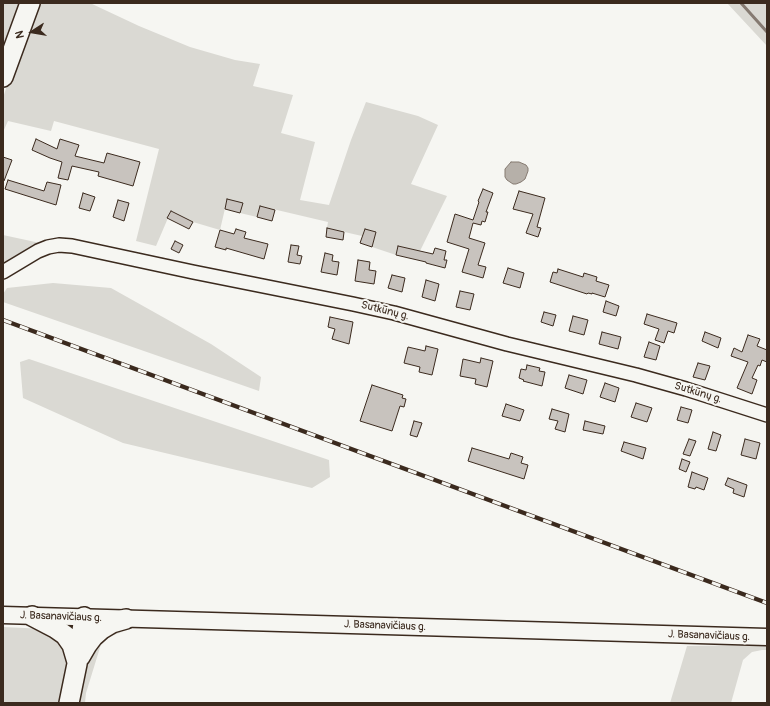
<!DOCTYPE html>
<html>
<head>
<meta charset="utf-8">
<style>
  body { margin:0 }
  #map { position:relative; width:770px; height:706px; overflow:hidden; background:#f6f6f2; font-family:Pangolin,sans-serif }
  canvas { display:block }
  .frame { position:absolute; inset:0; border:4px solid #3b2a1e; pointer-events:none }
  .north { position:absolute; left:12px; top:12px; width:40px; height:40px; -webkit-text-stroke:3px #f6f6f2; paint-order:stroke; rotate:258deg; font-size:11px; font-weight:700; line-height:16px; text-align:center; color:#3b2a1e }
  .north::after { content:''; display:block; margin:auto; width:14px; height:18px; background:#3b2a1e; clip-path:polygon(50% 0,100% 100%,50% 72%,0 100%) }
</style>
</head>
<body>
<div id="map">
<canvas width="770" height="706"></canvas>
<div class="frame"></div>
<div class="north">N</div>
</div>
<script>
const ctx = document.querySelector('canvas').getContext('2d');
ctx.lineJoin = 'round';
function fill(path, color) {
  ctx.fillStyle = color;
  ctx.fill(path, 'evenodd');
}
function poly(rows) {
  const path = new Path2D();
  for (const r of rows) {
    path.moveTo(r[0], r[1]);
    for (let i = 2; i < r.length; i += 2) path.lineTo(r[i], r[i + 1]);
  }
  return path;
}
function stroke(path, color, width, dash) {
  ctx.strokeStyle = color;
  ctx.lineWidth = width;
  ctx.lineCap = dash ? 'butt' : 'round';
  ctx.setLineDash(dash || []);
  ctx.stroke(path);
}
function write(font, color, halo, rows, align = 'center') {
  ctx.font = font + ' Pangolin,sans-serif';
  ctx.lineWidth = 4;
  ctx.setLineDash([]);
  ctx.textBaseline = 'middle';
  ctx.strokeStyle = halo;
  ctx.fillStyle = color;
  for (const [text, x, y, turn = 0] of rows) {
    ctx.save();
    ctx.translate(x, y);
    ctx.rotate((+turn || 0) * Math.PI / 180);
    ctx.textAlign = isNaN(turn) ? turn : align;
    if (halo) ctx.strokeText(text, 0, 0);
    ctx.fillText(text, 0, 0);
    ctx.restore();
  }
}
fill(poly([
  [3,3,21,3,3,51],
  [37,3,90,3,139,26,190,47,235,60,260,64,253,86,293,95,281,133,315,142,300,200,329,205,351,140,366,102,418,116,438,125,411,184,447,196,420,251,398,246,396,255,372,247,376,232,365,229,362,236,327,228,328,222,260,206,257,217,240,213,242,203,227,200,220,230,193,222,171,211,156,246,136,241,159,149,54,121,51,131,8,121,3,132,3,98,9,79],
  [727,3,767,3,767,46],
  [3,235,40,243,3,266],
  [53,283,111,288,211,344,261,377,259,391,3,302,3,294,7,288],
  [29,359,329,460,330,477,312,488,123,443,23,398,20,362],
  [3,627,46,629,54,632,69,658,62,703,3,703],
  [122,632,108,637,102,641,86,693,85,703,76,703,85,659,108,633],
  [767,645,767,650,762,650,752,652,743,660,731,703,670,703,687,646]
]), '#dad9d3');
const water = poly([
  [511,162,519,162,526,165,528,168,528,171,525,179,521,182,516,184,513,184,507,180,505,177,505,169,511,162]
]);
fill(water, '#b6b0a9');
stroke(water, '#857a71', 1);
stroke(poly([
  [741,3,767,32]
]), '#857a71', 3);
const building = poly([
  [36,139,57,149,60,139,79,145,75,156,104,163,107,153,140,162,133,186,98,176,99,172,72,166,68,180,58,178,62,162,50,158,32,150,36,139],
  [3,157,12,160,4,181,3,181,3,157],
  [8,180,44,191,47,182,61,185,56,205,5,189,8,180],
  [483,189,493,193,486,212,488,212,485,222,482,221,481,225,473,223,469,238,485,243,478,265,486,267,483,278,462,272,469,249,447,242,455,214,473,220,479,202,478,201,483,189],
  [519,191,545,198,537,227,541,228,538,237,526,233,533,214,513,209,519,191],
  [83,193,95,197,90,211,79,208,83,193],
  [227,199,243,203,240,213,225,209,227,199],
  [118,200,129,203,124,221,113,217,118,200],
  [260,206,275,210,272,221,257,217,260,206],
  [171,211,193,222,189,229,167,218,171,211],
  [327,228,344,232,343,240,326,237,327,228],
  [236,229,246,232,244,238,268,244,264,259,226,248,226,250,215,247,220,230,234,234,236,229],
  [365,229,376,232,372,247,360,243,365,229],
  [175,241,183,245,179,253,171,249,175,241],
  [291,245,299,246,297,255,302,256,300,264,288,262,291,245],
  [398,246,433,254,435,248,446,251,444,260,447,260,445,268,426,263,426,262,396,255,398,246],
  [325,253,333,255,332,261,339,262,337,275,321,272,325,253],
  [358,260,370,262,369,270,376,271,374,284,355,281,358,260],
  [508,268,524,273,520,288,503,283,508,268],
  [558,269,583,277,584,273,597,277,596,281,609,285,605,297,592,293,592,294,588,293,587,294,550,282,553,272,557,273,558,269],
  [392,275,405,278,402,292,388,288,392,275],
  [426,280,439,284,435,301,422,297,426,280],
  [460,291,474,294,470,310,456,307,460,291],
  [606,301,619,306,616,316,603,312,606,301],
  [544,312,556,315,553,326,541,322,544,312],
  [647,314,677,323,674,333,668,331,664,343,655,340,659,329,644,324,647,314],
  [573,316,588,320,584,335,569,331,573,316],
  [330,317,353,322,349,344,332,339,335,329,328,327,330,317],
  [602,332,621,337,618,349,599,344,602,332],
  [705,332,721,338,718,348,702,341,705,332],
  [748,335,760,339,757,346,767,350,767,362,762,360,760,366,758,365,752,378,757,380,752,394,737,388,748,362,731,356,734,348,742,352,748,335],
  [649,342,660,346,656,360,644,357,649,342],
  [426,346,438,349,432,375,419,372,420,367,404,363,408,347,425,351,426,346],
  [481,358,493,361,487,387,475,384,476,379,460,376,463,359,480,363,481,358],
  [698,363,710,366,705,380,693,377,698,363],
  [527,365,540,368,539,371,545,372,542,386,523,381,524,380,519,378,521,369,526,370,527,365],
  [569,375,587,380,583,394,565,388,569,375],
  [605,383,619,388,615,402,600,397,605,383],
  [372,385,403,395,402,398,406,399,404,407,400,406,392,431,360,421,372,385],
  [636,403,652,408,647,422,631,417,636,403],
  [506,404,524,410,520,421,502,416,506,404],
  [681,407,692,410,688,423,677,420,681,407],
  [552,409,569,414,565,432,555,429,558,421,549,419,552,409],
  [414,421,422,423,417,437,410,435,414,421],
  [585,421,605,426,603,434,583,430,585,421],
  [713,432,721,435,716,451,708,449,713,432],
  [689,439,696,441,690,456,683,454,689,439],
  [745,439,760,443,756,459,741,455,745,439],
  [624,442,646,448,643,459,621,451,624,442],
  [472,448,509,459,511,453,523,457,521,463,528,465,524,479,468,461,472,448],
  [682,459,690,462,686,472,679,469,682,459],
  [692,472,708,478,704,490,696,487,695,489,688,487,692,472],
  [728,478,747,485,744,497,733,493,734,489,725,485,728,478]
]);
fill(building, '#c8c3be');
stroke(building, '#3b2a1e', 1);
const minor = poly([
  [3,272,38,251,48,247,59,245,72,246,193,272,353,304,394,313,507,344,636,375,686,389,767,415]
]);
const major = poly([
  [3,615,767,637]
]);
const highway = poly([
  [3,77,30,3],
  [32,616,55,628,65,635,72,645,77,662],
  [80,657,87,645,93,637,102,629,112,623,126,619],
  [69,703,77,664,84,617]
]);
stroke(minor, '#3b2a1e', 16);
stroke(major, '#3b2a1e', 19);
stroke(highway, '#3b2a1e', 22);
stroke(minor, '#f6f6f2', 13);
stroke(major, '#f6f6f2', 16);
stroke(highway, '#f6f6f2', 19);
const rail = poly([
  [3,320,767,603]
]);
stroke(rail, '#3b2a1e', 4.5);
stroke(rail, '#f6f6f2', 3, [9]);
write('11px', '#3b2a1e', '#f6f6f2', [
  ["Sutkūnų g.",385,311,14],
  ["Sutkūnų g.",698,393,17],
  ["J. Basanavičiaus g.",61,617,2],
  ["J. Basanavičiaus g.",385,626,2],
  ["J. Basanavičiaus g.",709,636,2]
]);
</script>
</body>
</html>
